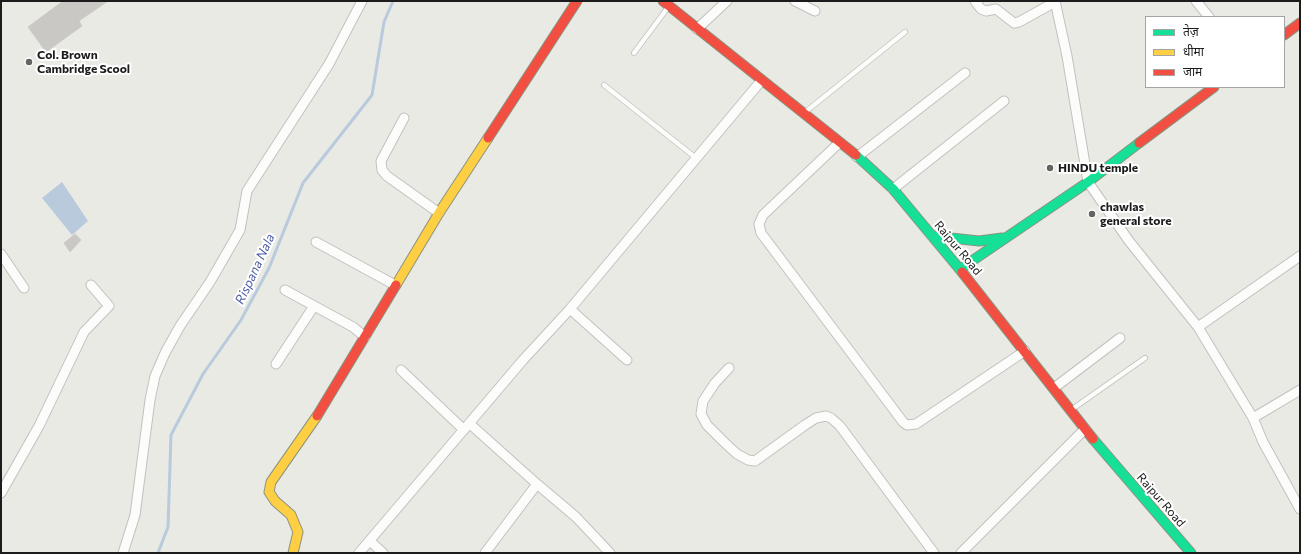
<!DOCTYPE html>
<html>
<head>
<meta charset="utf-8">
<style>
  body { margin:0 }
  #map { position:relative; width:1301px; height:554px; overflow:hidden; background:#eaeae5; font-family:Commissioner,"Noto Sans Devanagari",sans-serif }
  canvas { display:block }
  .frame { position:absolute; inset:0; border:2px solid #1c1c1c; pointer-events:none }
  .legend { position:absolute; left:1145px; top:16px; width:140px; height:72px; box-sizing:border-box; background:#fff; border:1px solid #a4a4a4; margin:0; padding:5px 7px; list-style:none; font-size:12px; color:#1c1c1c }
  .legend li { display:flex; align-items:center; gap:8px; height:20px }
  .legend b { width:20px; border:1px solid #a4a4a4 }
</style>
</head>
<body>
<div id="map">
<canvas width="1301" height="554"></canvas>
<div class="frame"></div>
<ul class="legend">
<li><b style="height:5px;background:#16e098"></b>तेज़</li>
<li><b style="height:5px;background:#ffcf43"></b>धीमा</li>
<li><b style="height:5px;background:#f24e42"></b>जाम</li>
</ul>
</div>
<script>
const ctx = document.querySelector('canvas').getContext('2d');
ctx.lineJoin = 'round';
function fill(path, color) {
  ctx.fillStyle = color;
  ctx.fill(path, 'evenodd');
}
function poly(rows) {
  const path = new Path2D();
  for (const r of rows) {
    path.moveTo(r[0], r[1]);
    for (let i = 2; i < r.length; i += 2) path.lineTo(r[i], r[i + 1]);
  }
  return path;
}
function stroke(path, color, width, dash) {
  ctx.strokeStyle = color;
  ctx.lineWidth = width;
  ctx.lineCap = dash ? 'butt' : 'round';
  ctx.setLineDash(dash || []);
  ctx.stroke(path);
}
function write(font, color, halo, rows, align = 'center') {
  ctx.font = font + ' Commissioner,sans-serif';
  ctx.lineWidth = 4;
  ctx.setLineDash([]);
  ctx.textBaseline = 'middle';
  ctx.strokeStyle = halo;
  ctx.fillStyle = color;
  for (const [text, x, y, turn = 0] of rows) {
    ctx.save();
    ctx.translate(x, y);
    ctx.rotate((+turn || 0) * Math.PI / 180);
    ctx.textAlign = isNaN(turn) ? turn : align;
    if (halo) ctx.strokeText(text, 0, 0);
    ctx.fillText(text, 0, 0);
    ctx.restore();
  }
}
fill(poly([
  [62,182,88,221,72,235,42,198]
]), '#b9cadc');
stroke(poly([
  [158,553,168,527,171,435,203,374,241,320,269,268,303,183,372,95,384,22,393,1]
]), '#b9cadc', 3);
const building = poly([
  [63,1,108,1,79,21,82,26,46,52,28,27,63,1],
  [75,234,81,240,70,252,64,243,75,234]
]);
fill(building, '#c9c8c4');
stroke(building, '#cdccc6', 1);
const lane = poly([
  [634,53,669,6],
  [604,85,696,158],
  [804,113,905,32],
  [1071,410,1145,358]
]);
const street = poly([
  [795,1,815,11],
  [975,1,981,9,986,11,996,9,1014,23,1019,22,1055,2],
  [1055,1,1067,56,1088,182,1129,241,1198,327,1253,418,1263,442,1300,509],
  [1196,1,1209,17],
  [697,29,727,1],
  [404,118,381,161,382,170,387,176,439,213],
  [839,143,763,215,759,224,761,233,903,422,907,425,916,424,1025,351],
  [857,157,965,73],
  [893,189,1004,101],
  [316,242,395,285],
  [1,254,24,288],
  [285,290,353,327,365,337],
  [570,309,627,360],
  [1198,327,1300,256],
  [276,364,314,306],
  [729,368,715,383,703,401,701,414,707,425,725,443,737,454,748,460,755,461,805,425,816,418,826,416,831,418,840,426,934,553],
  [401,370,464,430],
  [1054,388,1120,338],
  [1253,418,1300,390],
  [470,424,537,484,576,517,610,553],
  [1,493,39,426,84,332,109,306,91,285],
  [370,541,383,553],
  [123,553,135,515,150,400,155,376,165,353,180,326,210,282,240,230,247,191,329,64,362,1],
  [359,553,523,360,570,309,761,81],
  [485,553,537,484],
  [961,553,1085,429]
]);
const fast = poly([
  [856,155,893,189,962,272],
  [932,236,979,241,1002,238],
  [960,269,1088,182,1139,143],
  [1093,439,1191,553]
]);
const slow = poly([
  [396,285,439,213,488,138],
  [293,553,298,532,291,515,275,501,269,492,271,482,317,416]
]);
const jam = poly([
  [663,1,856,155],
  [1284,35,1300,23],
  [488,138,577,1],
  [1139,143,1214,87],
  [962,272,1093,439],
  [317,416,396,285]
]);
stroke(lane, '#c1c1bf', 6);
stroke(street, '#c1c1bf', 11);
stroke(fast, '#8b937e', 11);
stroke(slow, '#8b937e', 11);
stroke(jam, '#8b937e', 11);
stroke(lane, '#fcfcfb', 4.5);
stroke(street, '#fcfcfb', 9);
stroke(fast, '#16e098', 9);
stroke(slow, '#ffcf43', 9);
stroke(jam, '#f24e42', 9);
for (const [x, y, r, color] of [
  [29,62,4,"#646462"],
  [1050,168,4,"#646462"],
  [1092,214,4,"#646462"]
]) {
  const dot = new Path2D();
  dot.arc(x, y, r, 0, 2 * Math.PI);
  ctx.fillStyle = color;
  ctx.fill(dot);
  stroke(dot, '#fff', 1.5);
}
write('bold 12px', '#1c1c1c', '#fff', [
  ["Col. Brown",37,55],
  ["Cambridge Scool",37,69],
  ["HINDU temple",1058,168],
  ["chawlas",1100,207],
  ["general store",1100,221]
], 'left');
write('12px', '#1c1c1c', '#fff', [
  ["Raipur Road",958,248,50],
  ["Raipur Road",1161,500,49]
]);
write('italic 13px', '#4e5fa5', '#fff', [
  ["Rispana Nala",255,269,-65]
]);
</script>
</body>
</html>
